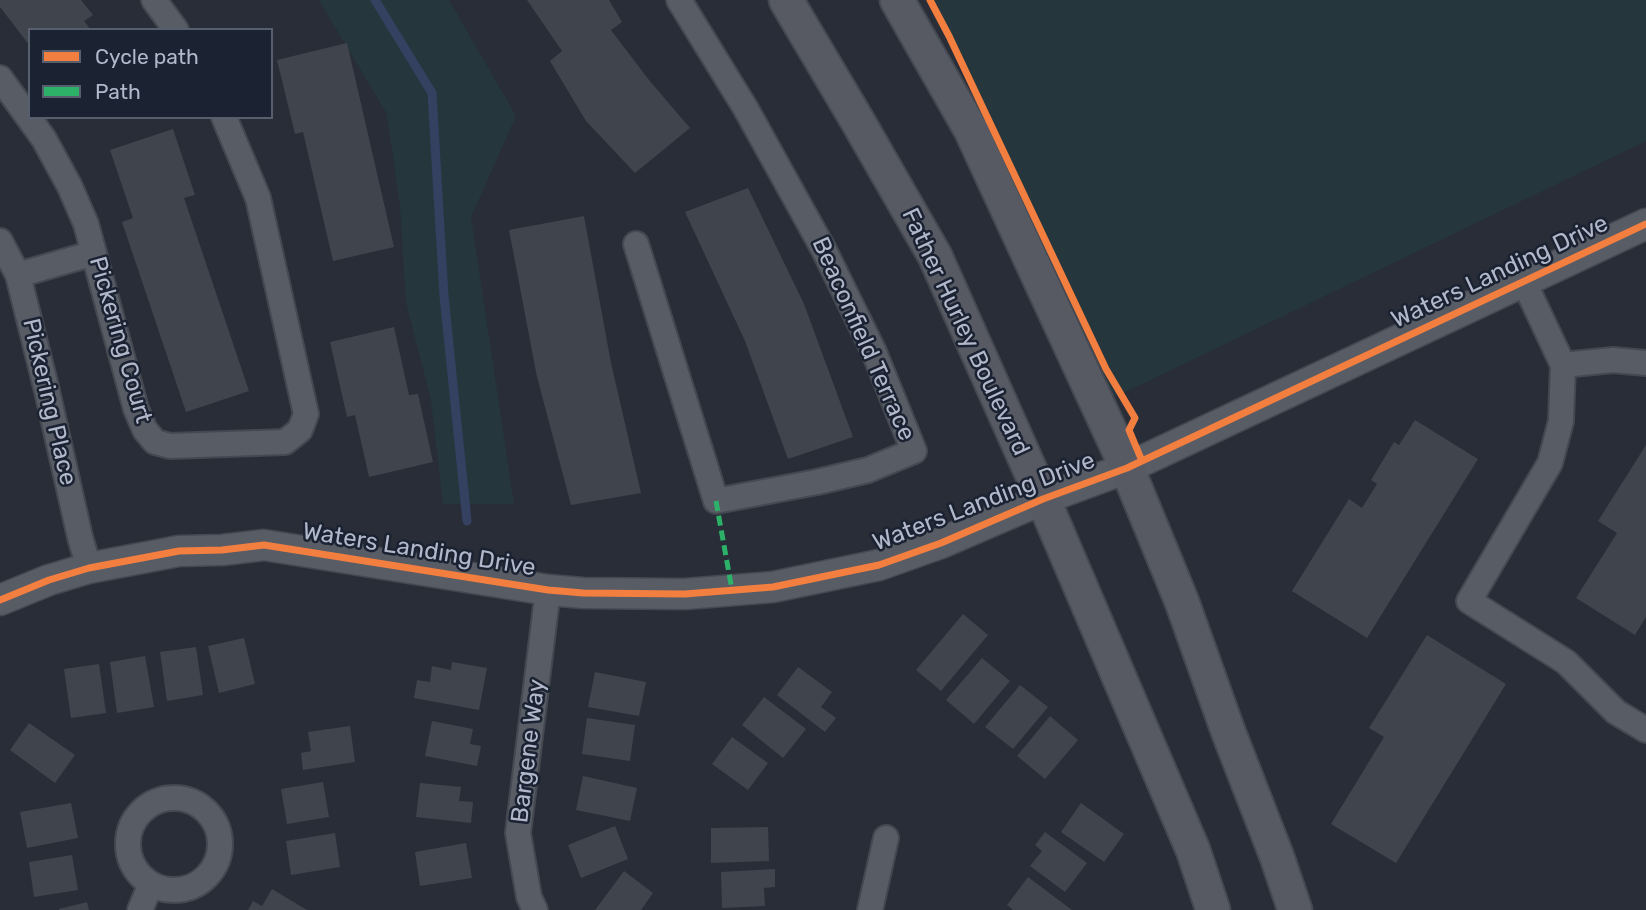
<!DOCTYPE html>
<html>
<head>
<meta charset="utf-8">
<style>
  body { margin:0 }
  #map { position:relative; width:1646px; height:910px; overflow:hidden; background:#282d37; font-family:Rubik,sans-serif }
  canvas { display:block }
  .legend { position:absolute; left:28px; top:28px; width:245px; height:91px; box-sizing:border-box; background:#1b2232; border:2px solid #575e6e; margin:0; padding:9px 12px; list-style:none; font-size:21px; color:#b1b8c9 }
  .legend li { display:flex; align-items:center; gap:14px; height:35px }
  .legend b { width:35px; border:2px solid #575e6e }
</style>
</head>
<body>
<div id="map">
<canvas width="1646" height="910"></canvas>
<ul class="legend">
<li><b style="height:9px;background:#f27e40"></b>Cycle path</li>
<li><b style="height:9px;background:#2db169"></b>Path</li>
</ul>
</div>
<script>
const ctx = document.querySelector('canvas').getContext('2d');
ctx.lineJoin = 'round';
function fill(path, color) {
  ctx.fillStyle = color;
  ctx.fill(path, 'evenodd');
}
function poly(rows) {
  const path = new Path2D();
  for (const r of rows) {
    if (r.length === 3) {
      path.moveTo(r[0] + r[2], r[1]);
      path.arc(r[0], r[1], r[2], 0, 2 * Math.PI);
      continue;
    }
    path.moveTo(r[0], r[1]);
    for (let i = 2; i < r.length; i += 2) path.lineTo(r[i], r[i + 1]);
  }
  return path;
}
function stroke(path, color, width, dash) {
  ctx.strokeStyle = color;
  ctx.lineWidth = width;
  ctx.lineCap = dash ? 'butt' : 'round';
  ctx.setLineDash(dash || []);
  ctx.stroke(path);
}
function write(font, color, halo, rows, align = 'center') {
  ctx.font = font + ' Rubik,sans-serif';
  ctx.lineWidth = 5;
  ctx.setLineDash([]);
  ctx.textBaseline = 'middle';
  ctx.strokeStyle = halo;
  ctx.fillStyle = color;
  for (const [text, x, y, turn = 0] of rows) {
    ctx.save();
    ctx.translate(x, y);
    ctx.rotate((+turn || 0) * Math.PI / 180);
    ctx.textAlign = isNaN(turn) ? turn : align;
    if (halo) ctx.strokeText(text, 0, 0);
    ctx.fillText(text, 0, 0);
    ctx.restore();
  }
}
fill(poly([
  [319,0,449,0,516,116,471,217,514,504,443,504,431,400,406,302,400,205,387,114],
  [931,0,1646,0,1646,141,1113,398]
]), '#25373d');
stroke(poly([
  [375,0,432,93,444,296,467,521]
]), '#344161', 9);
fill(poly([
  [0,0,81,0,93,15,84,21,91,30,30,30,30,46,0,7],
  [527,0,609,0,622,22,611,30,649,80,690,128,635,173,586,121,550,61,562,51],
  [347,43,394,247,333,261,303,132,295,134,277,60],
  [173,129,195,195,184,198,249,391,186,412,122,222,133,218,110,150],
  [748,188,804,304,853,437,788,459,745,341,685,212],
  [584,216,611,363,641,493,571,505,537,377,509,230],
  [394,327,409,395,418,394,433,462,369,477,355,415,347,417,330,342],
  [1415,420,1478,459,1367,638,1292,591,1349,499,1362,508,1377,484,1371,480,1394,442,1399,445],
  [1646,445,1646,617,1635,635,1576,598,1617,533,1598,521],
  [963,614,988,635,941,691,916,670],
  [1427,635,1506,684,1396,863,1331,824,1384,737,1369,728],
  [244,638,255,684,219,693,208,646],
  [196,647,203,695,167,701,160,652],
  [145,656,154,707,117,713,110,662],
  [982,658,1010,681,974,724,946,700],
  [452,662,487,668,479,710,414,698,417,680,430,682,432,666,451,670],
  [99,664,106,713,71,718,64,669],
  [798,667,832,692,821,707,836,718,825,732,777,695],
  [595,672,646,682,639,716,588,707],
  [1020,685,1048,707,1013,749,985,727],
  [764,697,806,729,783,758,742,725],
  [1050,716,1078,740,1045,779,1017,756],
  [587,718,635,725,630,761,582,754],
  [432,721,473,729,470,744,481,746,477,766,425,756],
  [29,723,75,755,55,783,10,750],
  [350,726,355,762,303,770,301,753,311,751,308,732],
  [732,737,768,763,748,790,712,764],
  [583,776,637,788,630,821,576,810],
  [323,782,329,817,287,824,281,789],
  [420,783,461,787,459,801,473,802,471,823,416,817],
  [71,803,78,838,27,848,20,812],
  [1081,803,1124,834,1104,862,1061,832],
  [615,826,628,859,581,878,568,845],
  [768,827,769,861,711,863,711,828],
  [1045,832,1087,863,1065,892,1030,866,1042,851,1035,845],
  [335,833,340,867,291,875,286,841],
  [466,843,472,878,420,886,415,852],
  [72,855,78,890,34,897,29,862],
  [775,869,775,887,764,888,765,906,722,908,721,872],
  [624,871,653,893,641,910,595,910],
  [1028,877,1072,910,1013,910,1007,905],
  [272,889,307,910,248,910,253,901,262,906],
  [87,902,89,910,59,910,59,909]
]), '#40444d');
const minor = poly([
  [154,0,176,30],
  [0,78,44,139,70,187,86,224,136,409,145,430,155,442,170,446,285,442,300,430,306,414,258,198,224,117],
  [0,241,18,275,47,391,80,537,89,568],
  [636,244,716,501,817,482,868,470,914,451,874,352,824,250,746,109,679,0],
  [18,275,94,253],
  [1524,282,1563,365,1613,360,1646,363],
  [1563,365,1561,421,1550,463,1469,601,1566,662,1616,712,1646,730],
  [174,844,46],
  [140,910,151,884],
  [535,910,529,897,518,833,548,590],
  [870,910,886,838]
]);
const tertiary = poly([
  [0,600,49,580,89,568,179,551,222,550,264,545,548,590,583,593,685,594,773,587,879,565,941,543,1043,499,1127,468,1646,224]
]);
const secondary = poly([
  [786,0,857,120,935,256,1043,499,1193,850,1213,910],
  [897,0,971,130,1127,468,1182,602,1228,731,1277,857,1295,910]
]);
stroke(minor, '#444850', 28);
stroke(tertiary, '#444850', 33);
stroke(secondary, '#444850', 37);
stroke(minor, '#585c65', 24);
stroke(tertiary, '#585c65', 30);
stroke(secondary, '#575a63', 33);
stroke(poly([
  [716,501,732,590]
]), '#2db169', 5, [10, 5]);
stroke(poly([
  [930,0,949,36,1106,369,1135,418,1129,430,1142,461],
  [0,600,49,580,89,568,179,551,222,550,264,545,548,590,583,593,685,594,773,587,879,565,941,543,1043,499,1127,468,1646,224]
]), '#f27e40', 7);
write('24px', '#b1b8c9', '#1b2232', [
  ["Waters Landing Drive",1500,272,-25],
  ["Father Hurley Boulevard",965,332,65],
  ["Beaconfield Terrace",863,339,66],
  ["Pickering Court",120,340,74],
  ["Pickering Place",49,402,77],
  ["Waters Landing Drive",984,502,-21],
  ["Waters Landing Drive",419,550,9],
  ["Bargene Way",529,751,-83]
]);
</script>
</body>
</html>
